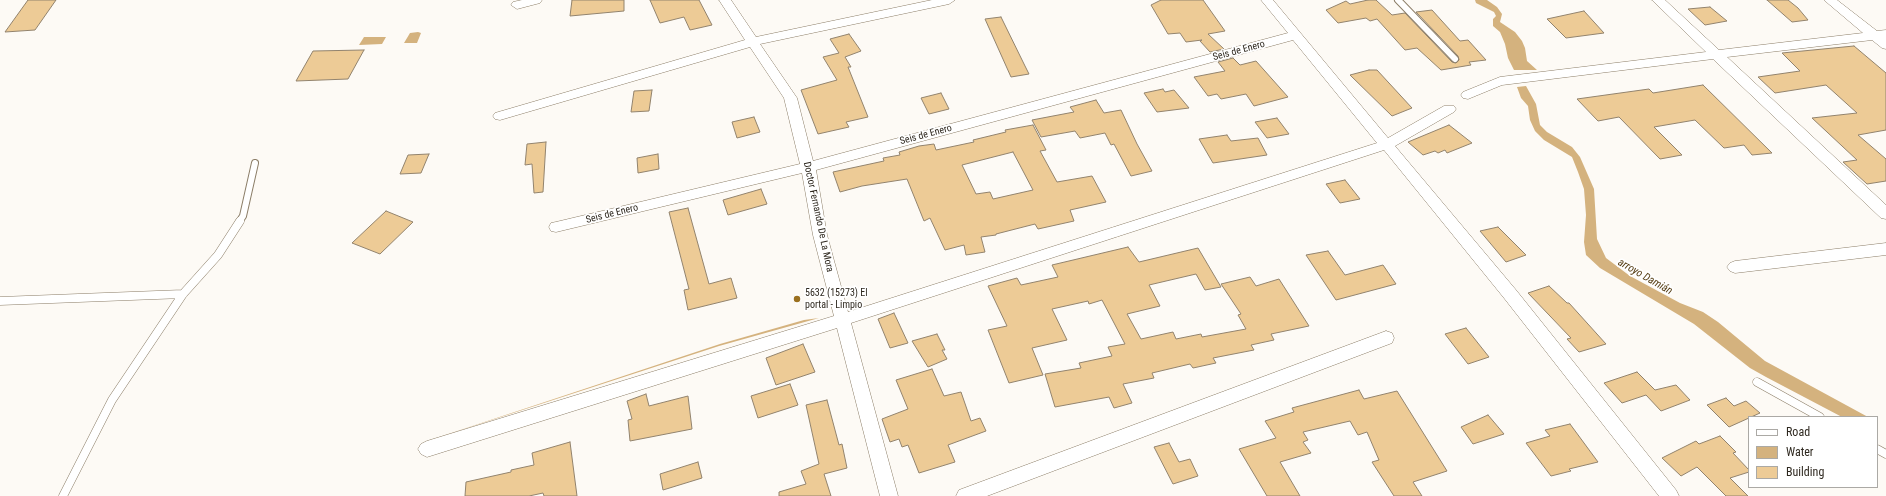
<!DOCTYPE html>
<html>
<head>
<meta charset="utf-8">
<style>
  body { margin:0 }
  #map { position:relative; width:1886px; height:496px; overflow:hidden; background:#fdfaf5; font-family:"Roboto Condensed",sans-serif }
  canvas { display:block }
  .legend { position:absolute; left:1748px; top:416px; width:130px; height:72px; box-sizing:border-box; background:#fff; border:1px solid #aba9a5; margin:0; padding:5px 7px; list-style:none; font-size:12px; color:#2e281f }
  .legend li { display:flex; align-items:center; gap:8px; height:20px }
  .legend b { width:20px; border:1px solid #aba9a5 }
</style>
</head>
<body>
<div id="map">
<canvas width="1886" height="496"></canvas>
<ul class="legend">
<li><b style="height:5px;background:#fff"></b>Road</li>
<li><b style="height:11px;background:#d4b27e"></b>Water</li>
<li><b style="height:11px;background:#edcb96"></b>Building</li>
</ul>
</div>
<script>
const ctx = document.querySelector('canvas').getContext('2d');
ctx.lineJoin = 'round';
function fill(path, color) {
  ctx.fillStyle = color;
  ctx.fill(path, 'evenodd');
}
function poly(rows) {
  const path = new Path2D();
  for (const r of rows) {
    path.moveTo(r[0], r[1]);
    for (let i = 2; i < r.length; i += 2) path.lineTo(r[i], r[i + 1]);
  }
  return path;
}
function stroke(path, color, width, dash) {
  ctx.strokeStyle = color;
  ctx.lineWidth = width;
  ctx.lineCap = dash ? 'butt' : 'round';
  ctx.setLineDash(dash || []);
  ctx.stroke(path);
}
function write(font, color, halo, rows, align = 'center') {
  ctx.font = font + ' "Roboto Condensed",sans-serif';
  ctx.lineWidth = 3.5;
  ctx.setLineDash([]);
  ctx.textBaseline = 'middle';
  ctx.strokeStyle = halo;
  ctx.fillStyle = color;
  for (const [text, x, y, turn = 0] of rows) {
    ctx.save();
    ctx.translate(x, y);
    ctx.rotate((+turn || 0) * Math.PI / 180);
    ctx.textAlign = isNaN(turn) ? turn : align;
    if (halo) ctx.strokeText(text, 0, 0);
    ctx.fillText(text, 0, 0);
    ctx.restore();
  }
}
fill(poly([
  [1475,0,1487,0,1497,7,1502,14,1500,22,1515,32,1522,41,1525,48,1527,61,1537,70,1514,70,1508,58,1505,44,1500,32,1493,26,1493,19,1496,16,1494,12,1476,3],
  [418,32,421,33,417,43,404,43,410,33],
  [364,37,386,37,382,44,359,45],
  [1526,86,1536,104,1540,125,1547,132,1572,147,1580,157,1594,189,1597,239,1606,258,1630,276,1680,303,1703,312,1718,322,1765,361,1868,417,1842,417,1766,377,1750,368,1694,324,1600,268,1586,255,1584,242,1586,215,1584,189,1578,172,1572,157,1544,140,1535,131,1530,120,1528,106,1521,98,1517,87],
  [819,318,719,346,418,444,720,344,804,320]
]), '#d4b27e');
const building = poly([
  [28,0,56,0,35,30,5,32,28,0],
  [572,0,624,0,624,11,570,16,572,0],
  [650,0,699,0,712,25,690,30,684,17,660,23,650,0],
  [1161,0,1203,0,1225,31,1208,34,1224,49,1210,52,1200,41,1202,40,1186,42,1180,33,1168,34,1151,5,1161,0],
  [1368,0,1376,0,1392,15,1405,13,1452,62,1456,63,1459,60,1458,56,1416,12,1432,10,1460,41,1468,40,1486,60,1469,62,1471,65,1441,70,1417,48,1405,50,1377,19,1370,21,1366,18,1338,23,1326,10,1346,1,1350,4,1368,0],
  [1767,0,1788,0,1798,8,1808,20,1792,22,1767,0],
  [1710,7,1727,21,1705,25,1688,9,1710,7],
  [1584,11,1604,33,1566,38,1547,19,1584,11],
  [1001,17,1025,66,1029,74,1011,77,985,19,1001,17],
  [849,34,861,51,845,57,851,67,848,67,868,117,846,122,849,127,818,134,801,90,837,80,823,57,839,53,830,39,849,34],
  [1854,46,1886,73,1886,130,1858,135,1886,159,1886,181,1867,184,1843,162,1857,160,1812,118,1857,113,1826,85,1775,93,1758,77,1800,71,1782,53,1854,46],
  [364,50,348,79,296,81,313,51,364,50],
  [1233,58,1240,65,1256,61,1288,97,1254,106,1246,94,1221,99,1217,94,1208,96,1194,77,1225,71,1218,62,1233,58],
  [1369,70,1377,70,1412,108,1392,116,1350,75,1369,70],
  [1703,85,1772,153,1752,155,1744,145,1724,148,1695,120,1654,127,1682,155,1660,159,1619,117,1598,121,1577,99,1649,89,1653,93,1703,85],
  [1163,89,1165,92,1174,90,1189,108,1157,112,1144,93,1163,89],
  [652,90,649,111,631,112,634,91,652,90],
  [941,93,949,109,929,114,921,98,941,93],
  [1096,100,1104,113,1121,110,1137,144,1152,171,1131,176,1114,144,1111,145,1105,133,1080,138,1075,131,1041,137,1032,120,1074,112,1070,107,1096,100],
  [754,117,760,132,737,138,732,122,754,117],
  [1277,118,1289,134,1267,138,1255,122,1277,118],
  [1033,125,1046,150,1040,151,1057,182,1092,176,1106,202,1070,210,1074,221,1038,229,1035,224,996,234,996,235,981,237,985,252,966,255,964,245,945,250,930,218,924,221,907,179,862,186,840,192,833,172,884,161,883,158,900,155,899,152,919,146,934,144,936,150,974,142,973,140,1006,132,1005,130,1033,125],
  [1013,152,1033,190,993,199,990,192,976,194,962,165,1013,152],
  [1449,125,1472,143,1447,153,1445,150,1438,153,1435,151,1423,155,1408,142,1449,125],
  [1227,135,1231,141,1258,138,1267,155,1213,163,1199,139,1227,135],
  [546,142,543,192,534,193,532,164,525,165,527,144,546,142],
  [429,154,421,173,400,174,408,155,429,154],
  [658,154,659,169,638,173,637,158,658,154],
  [1345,180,1360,199,1340,203,1326,184,1345,180],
  [761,189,767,204,728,215,723,200,761,189],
  [688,208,709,284,731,278,737,298,688,310,684,290,689,289,669,212,688,208],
  [386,211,413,222,380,254,352,243,386,211],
  [1498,227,1526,255,1506,262,1480,231,1498,227],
  [1128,247,1139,262,1198,248,1221,287,1205,290,1196,274,1149,285,1160,306,1127,314,1141,339,1173,332,1176,339,1201,334,1202,337,1246,329,1238,315,1241,314,1221,284,1250,277,1256,286,1279,279,1309,326,1271,334,1274,340,1251,345,1254,350,1213,358,1216,363,1193,368,1190,364,1152,373,1154,378,1123,384,1132,403,1114,408,1109,397,1055,407,1045,374,1081,368,1079,363,1112,356,1108,347,1125,344,1102,300,1089,304,1088,301,1052,309,1067,340,1032,348,1043,375,1009,383,988,330,1007,326,988,286,1017,278,1021,285,1058,277,1052,265,1128,247],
  [1328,251,1345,275,1383,265,1396,284,1336,300,1306,255,1328,251],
  [1549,286,1567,303,1569,303,1606,344,1579,352,1567,339,1571,338,1528,293,1549,286],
  [894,313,908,343,890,348,878,319,894,313],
  [1466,328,1489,357,1468,364,1445,334,1466,328],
  [937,334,945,350,942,350,947,359,928,367,912,341,937,334],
  [803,344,815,372,776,385,766,358,803,344],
  [932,369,944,396,961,392,971,421,980,418,986,431,948,445,955,462,919,473,908,445,902,447,899,439,890,442,882,419,908,409,896,380,932,369],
  [1637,372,1655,390,1676,385,1690,400,1661,411,1646,395,1622,403,1604,383,1637,372],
  [790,384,798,405,758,418,751,396,790,384],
  [1359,390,1364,399,1397,391,1447,471,1413,482,1422,496,1394,496,1372,462,1379,460,1367,432,1358,435,1350,421,1303,432,1308,440,1303,442,1311,453,1280,462,1300,496,1267,496,1239,449,1276,438,1265,421,1294,412,1292,408,1359,390],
  [646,394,649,406,688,396,692,429,630,441,628,420,632,419,627,401,646,394],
  [1726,398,1734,406,1746,401,1760,413,1729,427,1707,405,1726,398],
  [827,400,839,445,842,444,847,468,824,474,831,496,779,496,779,492,806,484,801,471,819,464,806,405,827,400],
  [1488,415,1504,434,1473,444,1461,427,1488,415],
  [1570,424,1598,462,1569,469,1571,471,1551,476,1526,443,1550,436,1545,430,1570,424],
  [1720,436,1736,452,1733,453,1749,470,1749,472,1730,478,1748,496,1726,496,1697,467,1681,476,1662,458,1696,441,1699,444,1720,436],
  [570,442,577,496,544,496,543,493,529,496,465,496,466,482,511,472,511,470,534,465,532,453,570,442],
  [1169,443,1179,462,1190,459,1198,476,1173,484,1154,447,1169,443],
  [698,462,702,478,663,490,660,474,698,462]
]);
fill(building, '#edcb96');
stroke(building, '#92836d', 1);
const laneFar1 = poly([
  [1398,0,1455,59],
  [239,222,243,216,255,163]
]);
const lane = poly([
  [0,301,183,294],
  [1757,382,1820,417],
  [1877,449,1886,454],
  [63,496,112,400,183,294,218,255,240,221]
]);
const street = poly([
  [522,0,542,0,540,3,517,9,511,5,513,2,522,0],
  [719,0,731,0,756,37,932,0,955,0,949,4,760,44,797,98,813,161,1288,33,1261,0,1273,0,1388,138,1444,106,1454,106,1456,109,1454,112,1395,146,1516,290,1676,490,1679,496,1659,496,1504,298,1384,150,851,323,898,496,880,496,837,328,427,457,421,454,418,449,421,444,427,441,834,316,813,235,802,173,556,232,551,231,549,227,551,223,556,222,800,164,784,98,750,47,500,120,495,119,493,116,495,113,745,40,719,0],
  [1293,40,1377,143,848,312,827,235,816,170,1293,40],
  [1652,0,1665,0,1719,50,1863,33,1824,0,1837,0,1877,31,1886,30,1886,49,1882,48,1872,40,1727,57,1886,205,1886,219,1881,218,1713,59,1502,85,1468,99,1463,98,1461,95,1463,92,1500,77,1706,52,1652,0],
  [1886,243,1886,255,1735,273,1730,271,1727,267,1730,263,1735,261,1886,243],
  [1386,331,1392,333,1394,338,1392,343,987,496,956,496,959,490,1386,331]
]);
stroke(laneFar1, '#8c7e68', 8);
stroke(lane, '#8c7e68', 9);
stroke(street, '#8c7e68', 1);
stroke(laneFar1, '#fff', 6);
stroke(lane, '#fff', 8);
fill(street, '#fff');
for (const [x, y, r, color] of [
  [797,299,4,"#9b701f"]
]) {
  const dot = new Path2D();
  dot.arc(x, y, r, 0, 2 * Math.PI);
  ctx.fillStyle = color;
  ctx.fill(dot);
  stroke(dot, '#fff', 1.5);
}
write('10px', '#2e281f', '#fff', [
  ["Seis de Enero",1239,51,-15],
  ["Seis de Enero",926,135,-15],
  ["Seis de Enero",612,214,-14],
  ["Doctor Fernando De La Mora",818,217,78]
]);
write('10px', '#2e281f', '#fff', [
  ["5632 (15273) El",805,293],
  ["portal - Limpio",805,305]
], 'left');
write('italic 11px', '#584017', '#fff', [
  ["arroyo Damián",1645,277,30]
]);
</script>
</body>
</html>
